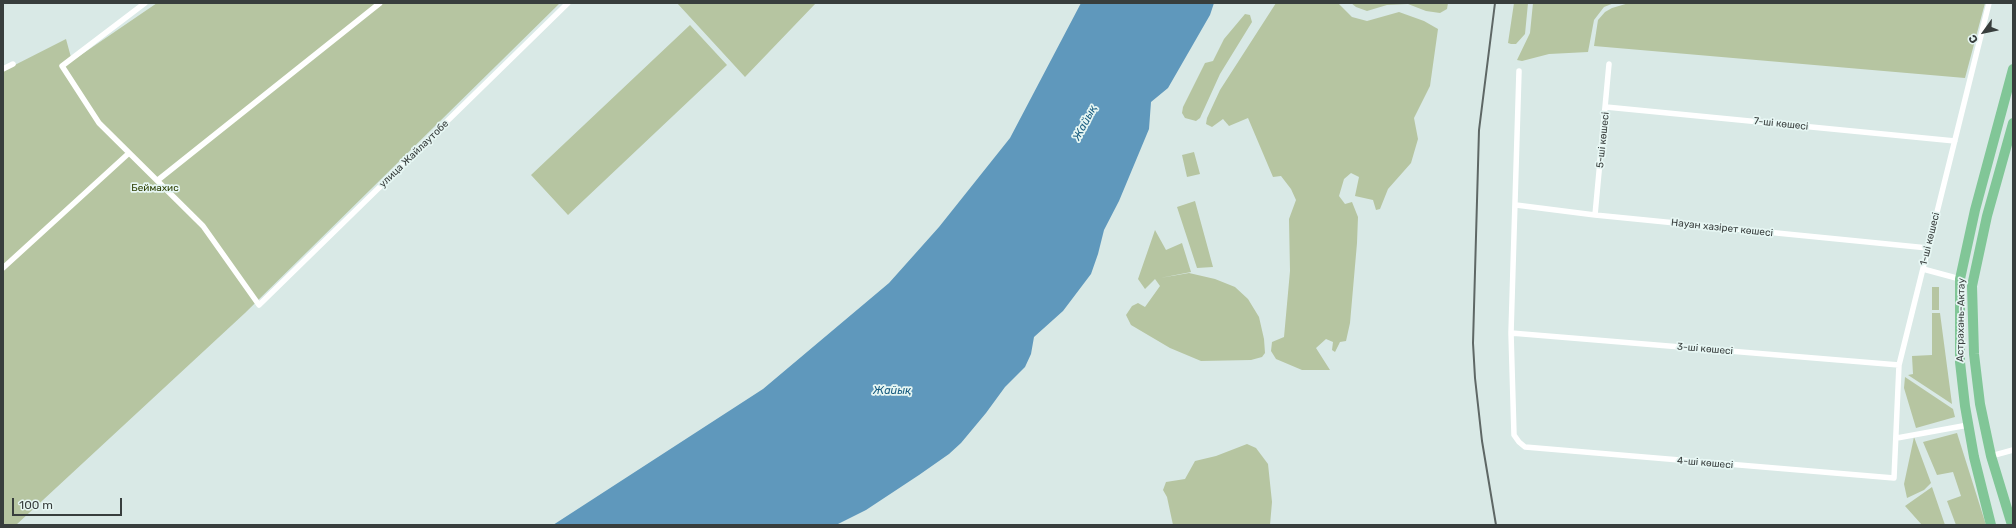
<!DOCTYPE html>
<html>
<head>
<meta charset="utf-8">
<style>
  body { margin:0 }
  #map { position:relative; width:2016px; height:528px; overflow:hidden; background:#d9e9e6; font-family:Rubik,sans-serif }
  canvas { display:block }
  .frame { position:absolute; inset:0; border:4px solid #383e3d; pointer-events:none }
  .north { position:absolute; left:1964px; top:12px; width:40px; height:40px; -webkit-text-stroke:3px #e6f6f3; paint-order:stroke; rotate:237deg; font-size:11px; font-weight:700; line-height:16px; text-align:center; color:#383e3d }
  .north::after { content:''; display:block; margin:auto; width:14px; height:18px; background:#383e3d; clip-path:polygon(50% 0,100% 100%,50% 72%,0 100%) }
  .scale { position:absolute; left:12px; top:498px; width:110px; height:18px; box-sizing:border-box; border:2px solid #383e3d; border-top:0; padding-left:5px; font-size:12px; line-height:14px; white-space:nowrap; color:#383e3d; -webkit-text-stroke:3px #e6f6f3; paint-order:stroke }
</style>
</head>
<body>
<div id="map">
<canvas width="2016" height="528"></canvas>
<div class="frame"></div>
<div class="north">С</div>
<div class="scale">100 m</div>
</div>
<script>
const ctx = document.querySelector('canvas').getContext('2d');
ctx.lineJoin = 'round';
function fill(path, color) {
  ctx.fillStyle = color;
  ctx.fill(path, 'evenodd');
}
function poly(rows) {
  const path = new Path2D();
  for (const r of rows) {
    path.moveTo(r[0], r[1]);
    for (let i = 2; i < r.length; i += 2) path.lineTo(r[i], r[i + 1]);
  }
  return path;
}
function stroke(path, color, width, dash) {
  ctx.strokeStyle = color;
  ctx.lineWidth = width;
  ctx.lineCap = dash ? 'butt' : 'round';
  ctx.setLineDash(dash || []);
  ctx.stroke(path);
}
function write(font, color, halo, rows, align = 'center') {
  ctx.font = font + ' Rubik,sans-serif';
  ctx.lineWidth = 3.5;
  ctx.setLineDash([]);
  ctx.textBaseline = 'middle';
  ctx.strokeStyle = halo;
  ctx.fillStyle = color;
  for (const [text, x, y, turn = 0] of rows) {
    ctx.save();
    ctx.translate(x, y);
    ctx.rotate((+turn || 0) * Math.PI / 180);
    ctx.textAlign = isNaN(turn) ? turn : align;
    if (halo) ctx.strokeText(text, 0, 0);
    ctx.fillText(text, 0, 0);
    ctx.restore();
  }
}
fill(poly([
  [157,3,560,3,245,313,16,525,3,525,3,71,66,39,72,61],
  [677,3,816,3,745,77],
  [1276,3,1338,3,1352,17,1367,21,1399,12,1424,21,1438,29,1430,86,1414,118,1418,139,1411,163,1388,189,1380,209,1376,210,1373,200,1355,196,1359,177,1351,173,1344,179,1339,196,1345,204,1352,202,1358,217,1357,243,1350,323,1346,341,1340,342,1335,352,1332,350,1333,342,1326,339,1316,348,1330,370,1302,370,1276,359,1271,351,1272,342,1284,337,1290,271,1289,219,1296,200,1291,189,1281,176,1273,177,1248,118,1229,126,1223,119,1212,127,1206,124,1207,118,1220,90],
  [1351,3,1448,3,1447,9,1440,13,1426,11,1408,4,1387,5,1367,11,1356,7],
  [1514,3,1528,3,1525,34,1516,44,1511,44,1508,43],
  [1533,3,1614,3,1604,7,1594,20,1588,52,1549,54,1522,61,1517,60,1530,33],
  [1629,3,1985,3,1965,78,1594,46,1598,20,1605,12,1612,8],
  [1245,14,1250,15,1252,22,1220,74,1200,118,1196,121,1185,118,1182,113,1183,107,1205,63,1213,61,1224,39],
  [690,25,727,65,568,215,531,175],
  [1194,152,1200,174,1187,177,1182,155],
  [1195,201,1213,267,1197,268,1177,207],
  [1155,230,1166,250,1182,243,1191,272,1160,278,1189,273,1215,279,1235,287,1248,299,1259,317,1264,339,1265,353,1262,357,1251,360,1201,361,1170,348,1131,325,1126,315,1132,306,1138,303,1145,307,1160,286,1155,279,1145,289,1138,279],
  [1932,287,1939,287,1939,310,1932,310],
  [1932,313,1940,313,1952,404,1908,375,1913,374,1912,356,1932,355],
  [1905,377,1953,409,1955,417,1916,428,1904,388],
  [1957,433,1986,525,1956,525,1947,501,1961,496,1953,472,1937,475,1923,442],
  [1914,437,1931,483,1924,490,1907,498,1904,484],
  [1247,444,1256,448,1268,464,1272,502,1270,525,1173,525,1167,497,1163,490,1166,482,1185,479,1195,461,1216,456],
  [1932,487,1945,525,1922,525,1905,506]
]), '#b6c5a1');
fill(poly([
  [1081,3,1214,3,1210,15,1168,88,1151,102,1149,129,1119,201,1104,230,1098,254,1091,274,1063,311,1034,337,1031,354,1025,367,1005,387,986,413,961,443,949,454,919,475,866,510,836,525,553,525,763,389,889,283,939,227,1010,138]
]), '#5f98bc');
stroke(poly([
  [145,3,62,66,99,123,203,226,259,305,568,3],
  [3,69,13,64],
  [1519,71,1511,333,1514,435,1519,442,1525,447,1894,478,1899,365,1989,3],
  [1606,107,1955,141],
  [158,180,380,3],
  [1516,205,1595,215,1928,248],
  [1595,215,1609,64],
  [3,268,129,153],
  [1923,269,1960,279],
  [1511,333,1899,365],
  [1897,438,1968,425],
  [1991,456,2013,450]
]), '#fff', 5.5);
stroke(poly([
  [1991,525,1974,457,1965,406,1960,362,1960,279,1975,210,2013,69],
  [2012,525,1991,456,1980,404,1974,354,1972,286,1987,216,2013,123]
]), '#81c697', 10);
stroke(poly([
  [1495,3,1479,130,1473,343,1475,378,1482,441,1496,525]
]), '#5e6765', 2);
write('10px', '#383e3d', '#e6f6f3', [
  ["7-шi көшесі",1781,124,6],
  ["5-шi көшесі",1603,140,-84],
  ["улица Жайлаутобе",414,154,-44],
  ["Науан хазірет көшесі",1722,228,6],
  ["1-шi көшесі",1930,239,-76],
  ["Астрахань-Актау",1961,320,-89],
  ["3-шi көшесі",1705,349,5],
  ["4-шi көшесі",1705,463,5]
]);
write('10px', '#2c3e00', '#e6f6f3', [
  ["Беймахис",155,188]
]);
write('italic 11px', '#175b7f', '#e6f6f3', [
  ["Жайық",1085,123,-62],
  ["Жайық",892,391]
]);
</script>
</body>
</html>
